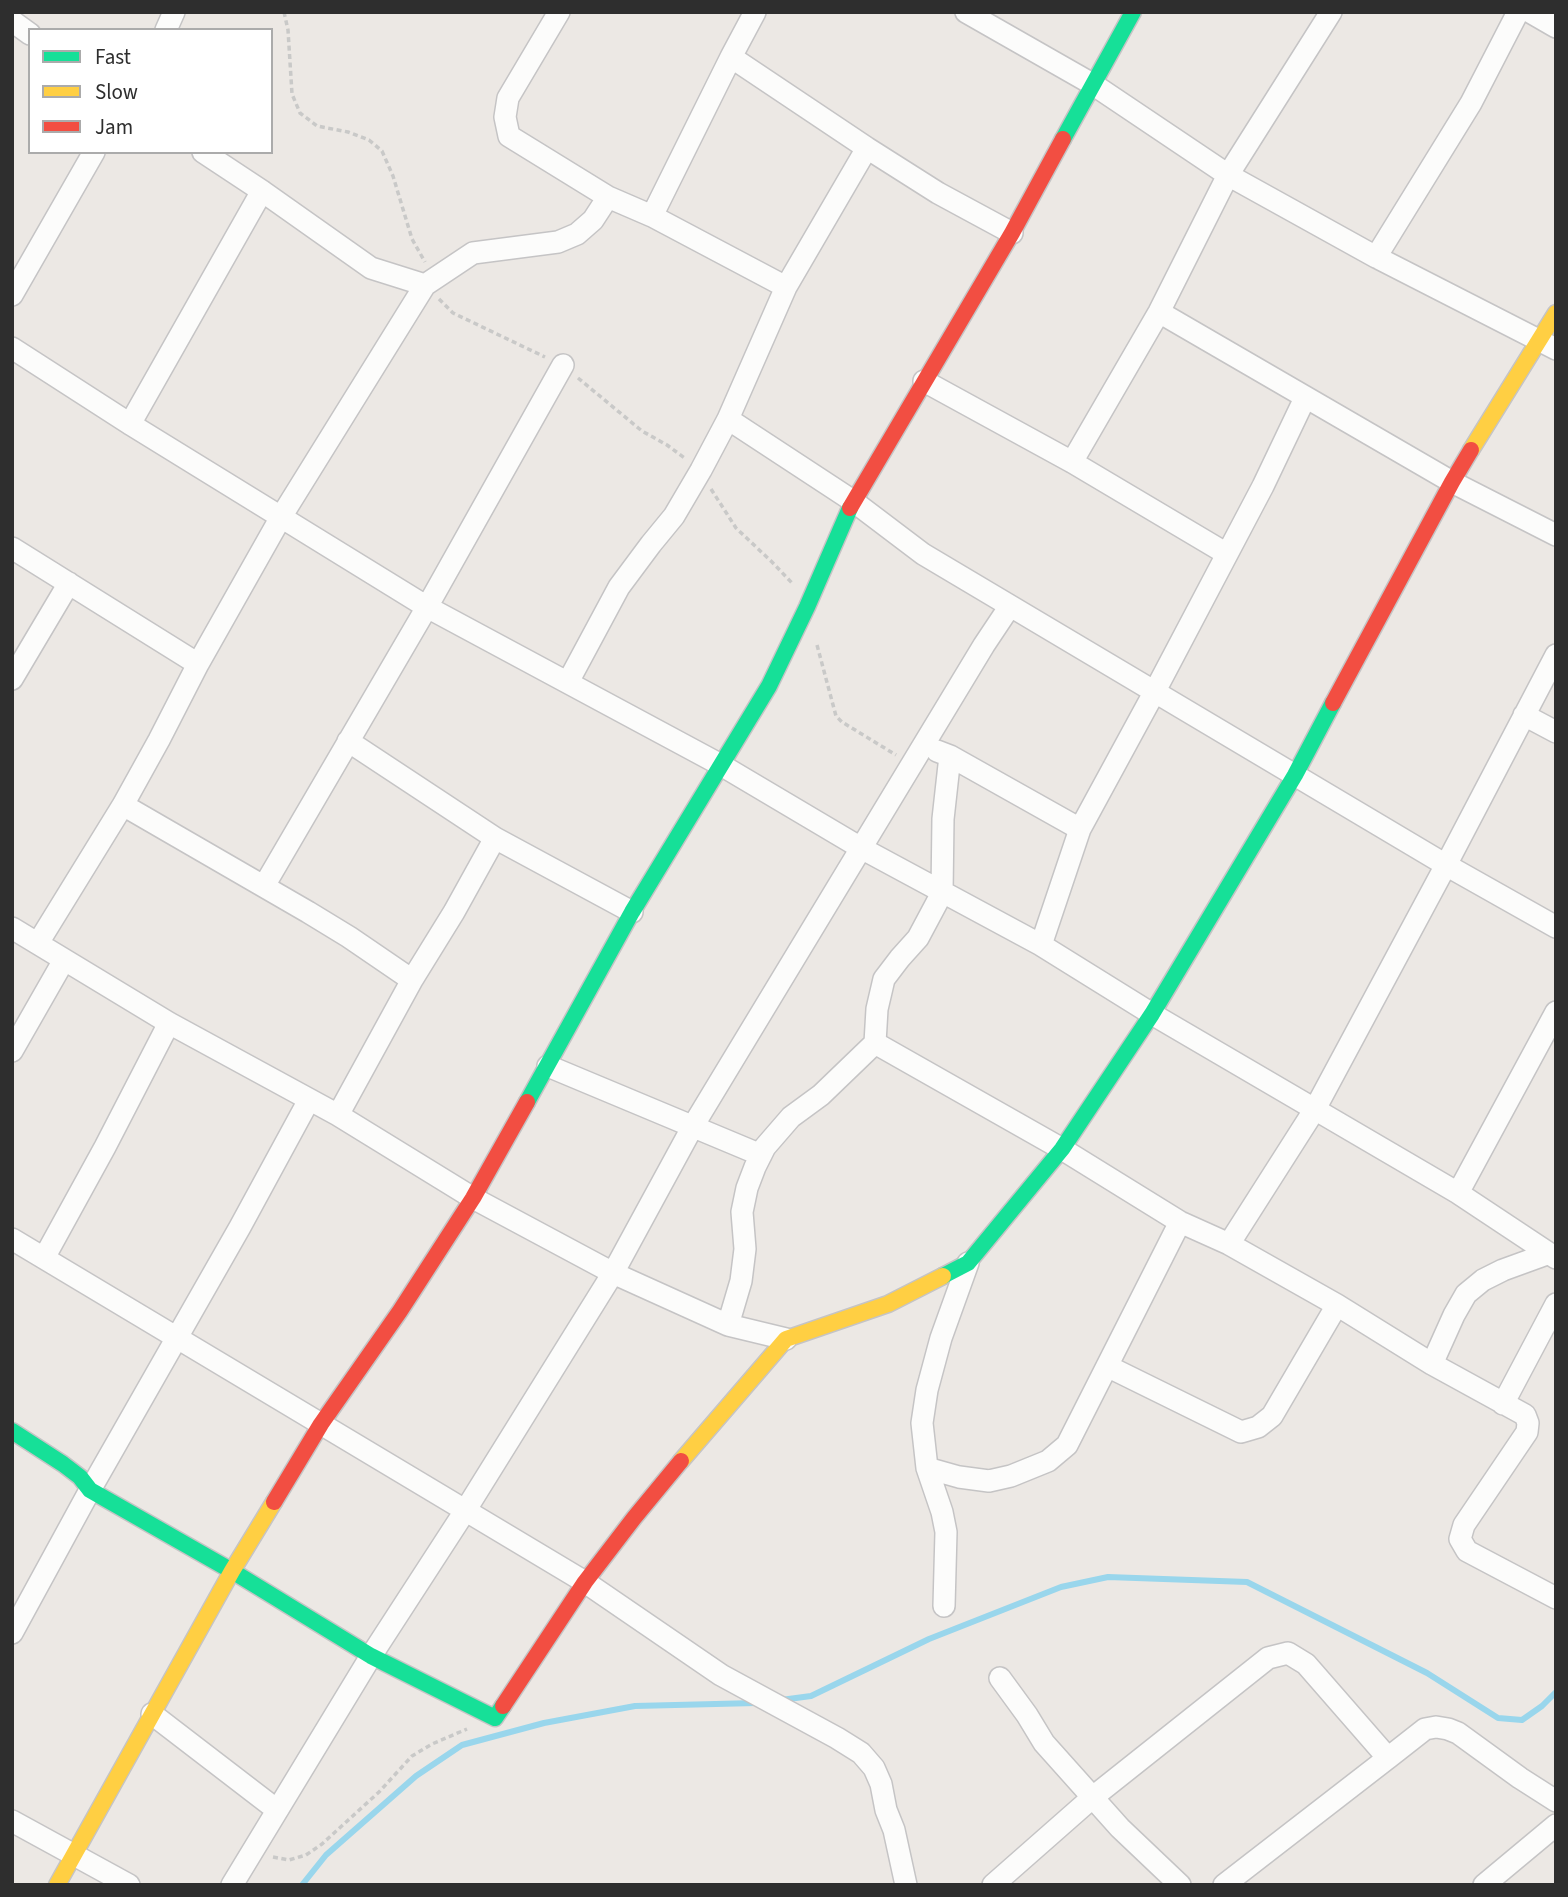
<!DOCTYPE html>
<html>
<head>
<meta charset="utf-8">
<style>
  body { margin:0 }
  #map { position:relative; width:1568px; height:1897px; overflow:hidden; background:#ece8e4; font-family:"Source Sans 3",sans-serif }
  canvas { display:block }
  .frame { position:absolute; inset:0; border:14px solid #2e2e2e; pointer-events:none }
  .legend { position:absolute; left:28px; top:28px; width:245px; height:126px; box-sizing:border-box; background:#fff; border:2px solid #ababab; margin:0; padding:9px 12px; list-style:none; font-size:21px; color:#2e2e2e }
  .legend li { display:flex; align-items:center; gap:14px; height:35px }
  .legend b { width:35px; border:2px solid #ababab }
</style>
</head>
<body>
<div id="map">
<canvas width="1568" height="1897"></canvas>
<div class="frame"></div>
<ul class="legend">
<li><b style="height:9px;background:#16e098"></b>Fast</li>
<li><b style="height:9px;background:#ffcf43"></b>Slow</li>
<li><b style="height:9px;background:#f24e42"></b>Jam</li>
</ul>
</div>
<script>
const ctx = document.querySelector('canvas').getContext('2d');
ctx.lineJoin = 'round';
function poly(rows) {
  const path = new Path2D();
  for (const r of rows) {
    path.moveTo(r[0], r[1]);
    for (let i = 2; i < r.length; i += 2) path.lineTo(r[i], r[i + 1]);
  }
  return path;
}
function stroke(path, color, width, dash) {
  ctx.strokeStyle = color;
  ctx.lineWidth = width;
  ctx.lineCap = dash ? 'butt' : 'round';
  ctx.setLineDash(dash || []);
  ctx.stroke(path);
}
stroke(poly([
  [781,1700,811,1696,929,1639,1061,1587,1108,1577,1247,1582,1427,1673,1498,1718,1522,1720,1542,1706,1556,1692],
  [302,1885,326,1855,416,1776,462,1745,544,1723,635,1706,756,1703]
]), '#99d6ec', 6);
const street = poly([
  [559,12,508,98,505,117,509,136,608,197,652,216,786,287],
  [966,12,1094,85,1228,175,1376,257,1556,349],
  [1530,12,1556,27],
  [12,21,30,34],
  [166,30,174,12],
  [731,57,867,148,938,193,1012,233],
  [203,152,262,191,371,268,425,285],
  [652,216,731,57,755,12],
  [1376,257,1471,103,1518,12],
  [12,295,94,152],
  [1159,312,1452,482,1556,535],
  [12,348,130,424,427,607,721,765,861,848,1041,945,1152,1014,1458,1193,1556,1258],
  [924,381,1072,462,1227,554],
  [728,419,853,501,923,554,1446,865,1556,927],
  [130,424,262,191],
  [1072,462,1159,312,1228,175,1331,12],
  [12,548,198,664],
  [12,679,69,583],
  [568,682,619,587,651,544,674,516,701,470,728,419,786,287,867,148],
  [1524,715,1556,732],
  [348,741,495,838,632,912],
  [937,751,950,756,1080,829],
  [123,805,308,912,349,937,412,980],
  [264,886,427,607,563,365],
  [12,928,169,1023,338,1115,473,1198,613,1273,728,1325,786,1339],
  [38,943,123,805,159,740,198,664,281,517,425,285,473,253,558,242,577,234,593,220,608,197],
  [1041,945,1080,829,1155,691,1263,486,1305,398],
  [875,1043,1062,1149,1180,1222,1229,1244,1337,1305,1432,1364,1525,1415,1528,1423,1527,1432,1464,1525,1460,1539,1467,1551,1556,1598],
  [12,1051,64,960],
  [548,1066,761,1155],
  [338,1115,412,980,454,912,495,838],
  [1458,1193,1556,1012],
  [12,1239,585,1582,721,1675,837,1738,861,1753,874,1768,881,1784,886,1810,894,1830,906,1885],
  [1229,1244,1315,1109,1446,865,1556,655],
  [44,1258,105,1147,169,1023],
  [728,1325,741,1281,745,1249,742,1212,747,1188,755,1167,765,1147,791,1117,821,1095,875,1043,877,1009,884,979,900,958,918,938,942,893,943,819,950,756],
  [1432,1364,1454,1315,1466,1294,1483,1280,1503,1270,1547,1254],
  [1107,1366,1241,1432,1258,1427,1272,1416,1337,1305],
  [1503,1404,1556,1304],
  [927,1468,959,1477,989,1481,1011,1476,1048,1461,1067,1445,1180,1222],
  [944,1606,946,1532,942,1512,927,1468,922,1423,927,1390,941,1338,968,1263],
  [12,1633,90,1490,240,1227,309,1100],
  [1000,1678,1027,1715,1044,1743,1120,1828,1180,1885],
  [152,1714,277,1810],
  [1388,1758,1425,1729,1436,1727,1448,1729,1458,1733,1520,1778,1556,1801],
  [12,1821,129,1885],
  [232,1885,371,1656,465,1511,613,1273,693,1126,984,645,1010,606],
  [993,1885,1093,1797,1268,1658,1288,1653,1306,1664,1388,1758,1224,1885],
  [1484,1885,1556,1825]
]);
const fast = poly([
  [1063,139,1133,12],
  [527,1102,632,912,769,686,807,607,850,508],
  [943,1276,968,1263,1062,1149,1152,1014,1295,775,1333,703],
  [12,1431,63,1464,80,1477,90,1490,232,1571,371,1656,495,1718,503,1706]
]);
const slow = poly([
  [1471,450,1556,313],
  [681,1461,786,1339,888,1304,943,1276],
  [57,1885,232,1571,274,1502]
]);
const jam = poly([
  [850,508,1012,233,1063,139],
  [1333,703,1452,482,1471,450],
  [274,1502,321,1424,400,1311,473,1198,527,1102],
  [503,1706,585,1582,634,1518,681,1461]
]);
stroke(street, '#c5c4c5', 24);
stroke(fast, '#c5c4c5', 19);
stroke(slow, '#c5c4c5', 19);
stroke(jam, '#c5c4c5', 19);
stroke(poly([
  [284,12,288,30,292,94,300,113,317,126,348,132,369,140,382,151,393,176,412,239,425,262],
  [439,299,453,313,545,357],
  [578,378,642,431,667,445,686,459],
  [711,489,736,528,772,562,792,583],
  [817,645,836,716,842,722,896,755],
  [273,1857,289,1860,306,1855,322,1844,379,1792,412,1756,432,1744,467,1729]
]), '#c9c9c8', 3.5, [5, 3.5]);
stroke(street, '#fcfcfb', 21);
stroke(fast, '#16e098', 16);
stroke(slow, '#ffcf43', 16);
stroke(jam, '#f24e42', 16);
</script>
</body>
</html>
